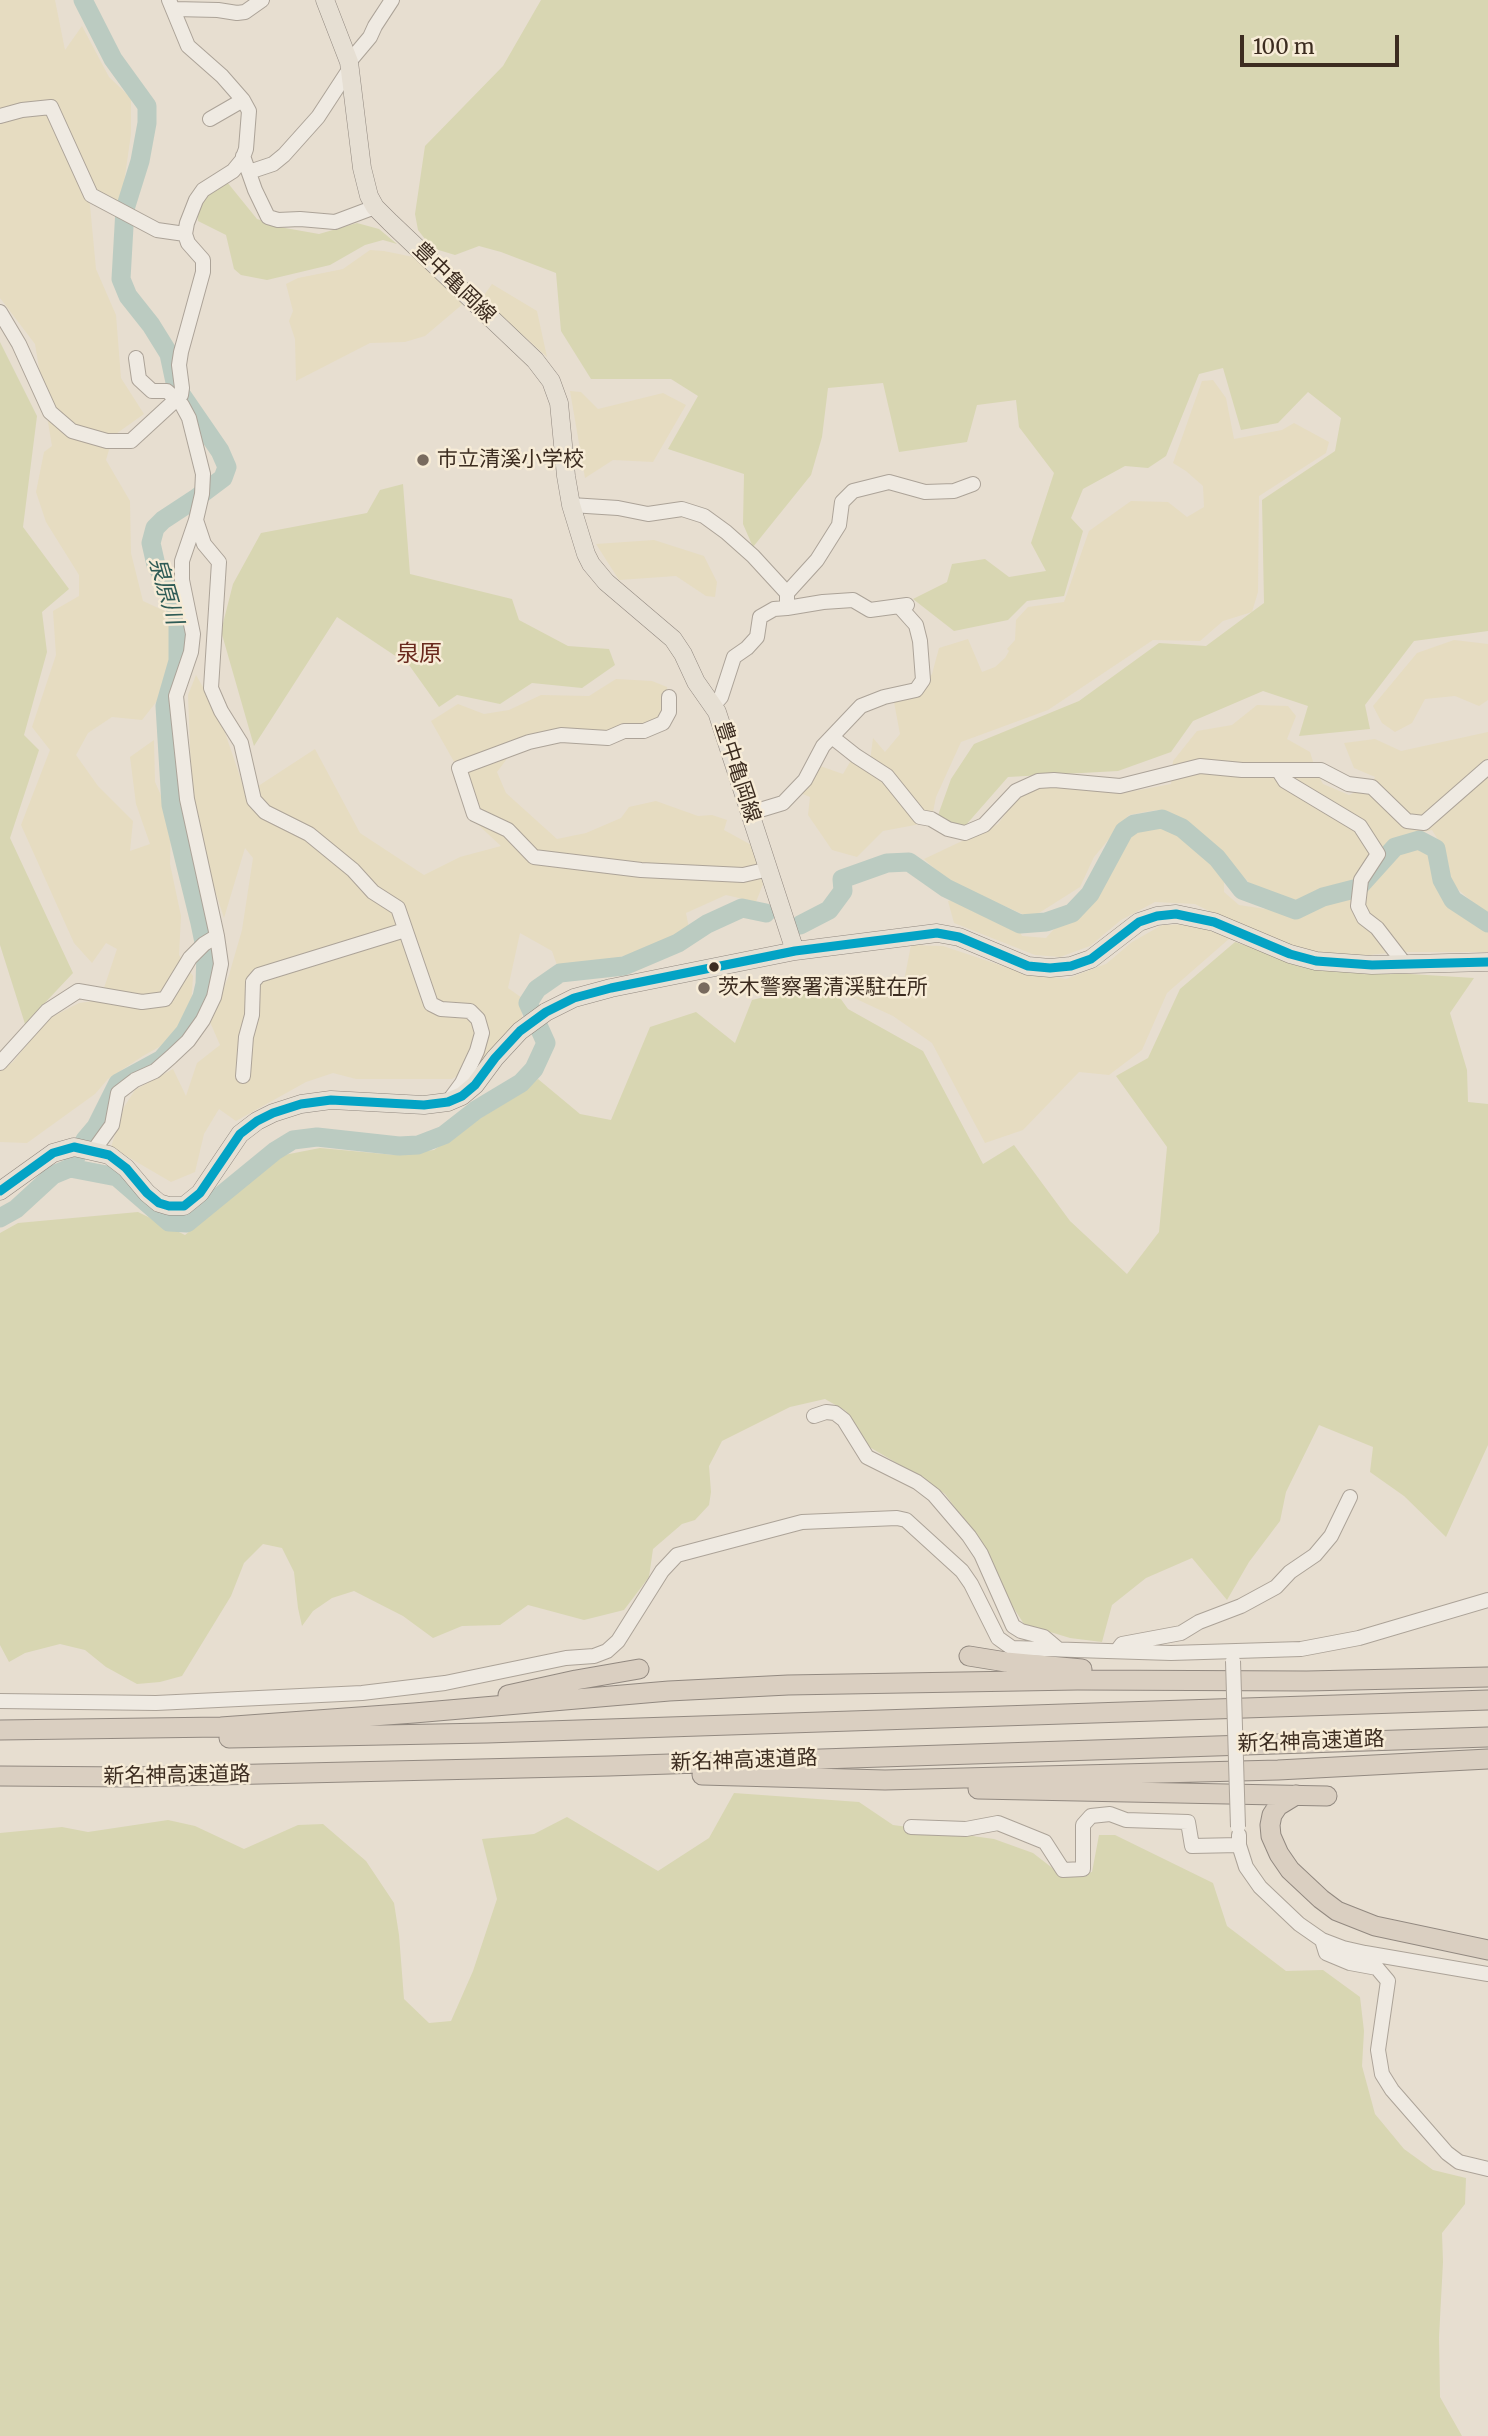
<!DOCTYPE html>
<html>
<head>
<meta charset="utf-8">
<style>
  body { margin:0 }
  #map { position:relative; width:1488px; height:2436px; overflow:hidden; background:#e7ded0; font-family:Merriweather,serif }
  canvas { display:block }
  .scale { position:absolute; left:1240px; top:35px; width:159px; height:32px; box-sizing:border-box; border:4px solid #3c2c20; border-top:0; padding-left:9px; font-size:21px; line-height:24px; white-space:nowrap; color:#3c2c20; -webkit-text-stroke:5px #f7ecd7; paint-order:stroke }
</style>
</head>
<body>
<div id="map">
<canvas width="1488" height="2436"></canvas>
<div class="scale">100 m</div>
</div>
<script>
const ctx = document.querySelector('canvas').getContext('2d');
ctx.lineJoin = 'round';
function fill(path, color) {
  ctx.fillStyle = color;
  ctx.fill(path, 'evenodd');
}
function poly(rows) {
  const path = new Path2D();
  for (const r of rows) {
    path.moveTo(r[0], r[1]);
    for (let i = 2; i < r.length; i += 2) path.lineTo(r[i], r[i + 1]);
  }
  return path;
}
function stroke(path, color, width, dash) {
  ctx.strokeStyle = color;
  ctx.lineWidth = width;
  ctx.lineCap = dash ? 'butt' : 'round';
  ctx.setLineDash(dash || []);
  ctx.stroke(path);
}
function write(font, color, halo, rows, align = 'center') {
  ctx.font = font + ' Merriweather,"Noto Sans JP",serif';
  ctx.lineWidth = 5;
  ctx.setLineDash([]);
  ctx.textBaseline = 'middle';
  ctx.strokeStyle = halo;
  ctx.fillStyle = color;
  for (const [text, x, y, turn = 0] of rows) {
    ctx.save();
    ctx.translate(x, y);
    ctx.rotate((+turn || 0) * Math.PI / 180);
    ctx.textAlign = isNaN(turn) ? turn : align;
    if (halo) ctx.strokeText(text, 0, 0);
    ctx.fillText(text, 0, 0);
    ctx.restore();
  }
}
fill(poly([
  [0,0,55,0,65,50,82,26,109,77,131,98,131,134,120,211,89,195,96,269,116,315,121,378,144,414,113,436,106,460,130,501,131,553,143,601,169,613,174,650,164,692,142,720,112,717,88,733,76,755,98,786,133,821,130,851,150,844,136,804,130,757,154,740,155,782,171,818,170,864,181,916,179,955,193,976,191,1009,168,1042,143,1056,108,1079,95,1094,27,1143,0,1142,0,1069,12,1063,48,1019,79,1003,100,1000,117,949,106,943,92,963,74,943,21,825,50,750,32,727,56,655,53,611,79,596,79,575,46,522,36,492,44,452,52,446,35,344,0,298],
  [370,250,384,251,413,257,464,303,425,336,405,342,370,343,296,381,295,339,289,321,293,311,286,284,298,278,343,269],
  [492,284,537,311,547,357,482,298],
  [1213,380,1226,398,1234,439,1282,430,1294,423,1329,442,1326,453,1259,496,1258,592,1252,612,1223,621,1200,641,1153,640,1048,710,961,742,936,797,931,822,883,831,857,857,832,850,808,815,810,797,798,792,820,766,843,774,853,757,870,761,873,738,885,752,900,734,894,702,915,696,932,674,939,648,968,639,982,672,995,667,1005,658,1009,651,1007,649,1015,640,1016,620,1028,607,1064,602,1089,531,1131,501,1168,502,1187,517,1204,507,1203,486,1186,471,1173,463,1202,381],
  [570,391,581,392,598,409,663,393,686,405,653,462,613,460,585,478],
  [654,540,704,556,717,582,715,597,706,596,676,576,619,580,596,544],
  [1454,640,1488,644,1488,700,1479,706,1455,696,1425,699,1412,723,1395,732,1382,723,1373,706,1417,653],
  [196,675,219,715,246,794,315,749,360,833,424,875,460,857,501,846,473,820,461,774,431,721,458,704,484,714,509,710,541,695,589,696,616,679,652,681,667,687,670,716,635,731,515,748,497,772,506,793,557,839,586,833,621,818,629,807,656,801,698,816,712,815,727,820,724,830,755,847,763,884,756,902,726,895,686,913,689,928,652,948,613,959,558,968,552,951,520,933,508,988,522,998,522,1018,482,1061,452,1079,356,1079,333,1073,306,1082,236,1121,219,1109,204,1134,195,1172,171,1182,111,1147,124,1107,135,1090,173,1069,186,1096,197,1063,220,1045,210,1022,229,975,242,930,253,858,245,848,224,918,206,863,194,809,191,773,188,695],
  [1257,705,1288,706,1296,716,1287,739,1310,752,1316,771,1323,784,1349,795,1371,785,1375,777,1354,768,1344,743,1375,739,1401,751,1488,732,1488,916,1452,884,1446,853,1432,830,1400,837,1357,878,1299,902,1257,891,1227,860,1185,824,1156,810,1129,815,1094,857,1080,887,1031,918,947,880,924,859,998,824,1017,798,1050,784,1123,793,1171,784,1173,761,1197,731,1232,725],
  [1151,825,1167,826,1184,834,1216,863,1224,881,1224,892,1239,905,1292,913,1334,895,1363,891,1386,861,1401,851,1420,845,1433,853,1444,897,1456,909,1488,927,1488,952,1397,952,1332,959,1247,930,1195,904,1155,902,1121,920,1090,946,1060,957,1035,955,954,923,948,901,958,898,1016,924,1022,936,1046,938,1055,928,1051,923,1073,913,1092,894,1125,839],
  [1191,924,1230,938,1167,993,1142,1050,1109,1075,1079,1072,1023,1130,985,1143,932,1043,893,1016,852,997,891,995,905,976,911,945,943,946,1018,971,1066,979,1106,964,1132,942,1162,925]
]), '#e6dcc1');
fill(poly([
  [541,0,1488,0,1488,631,1414,641,1365,705,1370,729,1299,736,1308,706,1263,691,1193,721,1171,752,1118,771,1008,777,958,834,937,818,951,779,974,744,1079,701,1159,643,1206,646,1264,603,1262,500,1335,451,1341,418,1308,392,1278,423,1241,430,1223,368,1199,374,1166,456,1148,468,1125,466,1083,489,1071,518,1083,531,1064,596,1027,601,1008,620,954,631,913,599,947,582,952,564,985,559,1009,577,1046,571,1031,543,1054,473,1019,427,1016,400,977,405,967,442,899,452,883,383,828,388,822,437,811,475,753,547,743,524,744,474,668,449,698,396,671,379,591,379,561,331,556,273,501,252,479,246,455,255,432,248,418,230,415,214,425,146,503,66],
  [227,182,257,219,285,228,319,234,357,223,379,229,397,244,383,240,365,245,330,265,267,280,241,275,234,269,226,235,198,221,197,207,205,193],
  [0,342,37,416,23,527,69,589,42,612,47,652,24,735,39,750,10,838,73,973,25,1024,0,945],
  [403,484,410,574,512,599,519,620,568,646,609,649,615,665,582,688,532,683,500,704,457,695,439,707,409,665,337,617,254,746,221,631,233,584,261,533,367,513,380,490],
  [1235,942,1315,968,1474,978,1450,1013,1467,1070,1468,1102,1488,1104,1488,1445,1446,1537,1404,1496,1370,1472,1373,1447,1319,1425,1286,1492,1280,1521,1249,1562,1227,1600,1192,1558,1146,1578,1112,1605,1102,1642,1070,1638,1024,1624,1011,1604,986,1550,945,1494,924,1479,866,1445,846,1411,825,1399,790,1407,722,1441,709,1466,711,1492,709,1505,695,1520,682,1524,653,1549,649,1577,624,1610,584,1620,528,1605,500,1625,462,1626,433,1638,403,1616,354,1591,332,1598,313,1611,302,1626,298,1608,294,1572,282,1548,263,1544,244,1563,231,1596,182,1676,160,1682,137,1684,106,1667,85,1650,60,1644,25,1653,9,1662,0,1645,0,1233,18,1223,138,1212,185,1235,284,1155,320,1148,395,1155,434,1150,538,1079,580,1114,611,1120,650,1027,696,1012,735,1043,752,1000,828,981,848,1009,923,1051,983,1164,1014,1145,1070,1221,1127,1274,1159,1232,1167,1147,1116,1076,1148,1058,1180,989],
  [734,1793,859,1802,893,1825,994,1839,1033,1853,1064,1877,1092,1872,1099,1835,1115,1835,1213,1883,1227,1926,1286,1971,1323,1970,1360,1997,1364,2031,1362,2066,1375,2114,1404,2149,1433,2170,1466,2178,1465,2204,1442,2233,1443,2262,1439,2337,1440,2397,1462,2436,0,2436,0,1833,62,1827,88,1832,168,1820,195,1826,244,1849,298,1825,323,1824,366,1861,394,1903,399,1935,404,1999,429,2023,451,2021,473,1971,497,1899,482,1839,534,1834,567,1817,658,1871,709,1838]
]), '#d8d6b2');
stroke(poly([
  [800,925,829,910,843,891,842,879,887,863,909,862,946,888,1020,924,1046,922,1072,913,1090,894,1124,831,1134,824,1162,819,1182,828,1217,858,1242,890,1296,910,1323,897,1358,888,1395,847,1419,840,1436,849,1442,880,1453,900,1488,923],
  [70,1168,85,1140,96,1127,118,1083,162,1059,185,1032,202,997,205,984,206,952,200,923,171,805,165,706,178,661,178,619,171,590,156,565,151,543,155,528,163,520,195,499,223,478,227,467,220,451,176,387,169,354,151,325,128,296,121,279,125,209,140,161,147,123,147,106,113,59,83,0],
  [0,1218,16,1209,53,1175,70,1168,117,1177,169,1222,187,1223,275,1151,293,1140,317,1137,399,1146,418,1145,444,1135,476,1110,521,1083,534,1069,546,1043,528,1003,537,989,560,973,624,966,678,943,707,924,742,908,766,913]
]), '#bbcbc1', 19);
const minor = poly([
  [174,9,218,10,237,13,245,12,262,0],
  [349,62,370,37,375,26,392,0],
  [0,116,22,110,51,107,91,195,157,230,185,234],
  [210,119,243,100],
  [243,156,255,190,268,217,278,220,300,219,335,222,375,207],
  [249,172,273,164,284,155,318,117,350,68],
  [0,312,19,344,50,412,72,431,107,441,131,441,181,395,182,388,179,365,181,352,203,272,203,260,188,243,185,234,187,223,196,200,203,190,233,171,242,160,246,149,249,111,243,100,222,76,188,46,169,0],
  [571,505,618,508,648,514,682,509,704,516,726,532,753,556,787,593],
  [196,520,204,544,219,562,211,688,221,711,241,743,254,800,265,812,309,834,353,870,373,892,398,908,431,1004,441,1009,470,1011,478,1019,482,1033,477,1051,462,1083,448,1102],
  [787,608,823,602,853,600,870,610,907,605],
  [669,697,669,712,663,723,644,731,624,731,608,738,561,735,529,742,459,768,474,814,508,830,534,857,641,870,743,875,769,869],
  [713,706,721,697,734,657,747,648,757,637,760,617,774,609,787,608,787,593,817,560,839,525,842,502,853,491,889,482,925,492,954,491,973,484],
  [832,737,856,756,887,776,920,817,931,819,948,829,965,833,984,825,1016,791,1038,781,1054,780,1120,786,1200,766,1242,770,1321,770,1348,784,1372,787,1407,821,1424,823,1488,767],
  [1278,770,1285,781,1360,826,1378,854,1361,880,1358,906,1364,918,1377,928,1404,963],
  [750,813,783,803,805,780,823,746,861,706,884,697,916,690,923,680,920,641,916,625,899,606],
  [0,1063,47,1011,78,991,142,1002,165,999,190,958,204,944,217,936,187,799,176,696,191,652,193,634,182,580,182,561,196,520,202,494,203,474,189,418,182,405,167,391,152,391,139,379,136,358],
  [243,1076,246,1037,252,1015,253,982,259,975,405,930],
  [94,1150,112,1125,118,1093,135,1080,155,1071,171,1057,188,1041,203,1020,214,997,221,964,217,936],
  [814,1416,826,1412,835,1413,844,1420,867,1457,917,1482,934,1495,969,1536,981,1554,1013,1626,1021,1631,1044,1637,1057,1648],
  [1119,1648,1122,1644,1181,1633,1199,1622,1241,1606,1276,1587,1290,1572,1315,1555,1331,1536,1350,1497],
  [0,1701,156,1703,362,1693,445,1683,566,1658,594,1656,607,1651,618,1641,662,1571,677,1555,802,1522,897,1518,906,1520,962,1571,971,1584,998,1638,1012,1648,1171,1653,1301,1649,1359,1638,1488,1600],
  [911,1827,966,1829,998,1823,1045,1842,1063,1870,1083,1869,1083,1825,1091,1816,1110,1814,1126,1820,1188,1822,1192,1846,1239,1845],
  [1239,1835,1239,1845,1246,1867,1260,1887,1299,1924,1322,1940,1343,1948,1365,1953,1488,1974],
  [1322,1940,1326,1953,1350,1963,1377,1968,1388,1981,1378,2050,1382,2074,1392,2090,1447,2153,1459,2162,1488,2169]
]);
const major = poly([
  [325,0,349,62,362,168,369,196,375,207,390,222,535,360,551,381,559,403,566,476,571,505,586,554,591,564,606,582,673,639,683,654,696,682,717,712,795,951],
  [0,1191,53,1153,74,1147,109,1155,126,1168,147,1193,159,1203,169,1206,184,1206,200,1193,240,1134,257,1121,273,1113,301,1104,331,1100,424,1105,448,1102,462,1096,475,1085,495,1058,520,1031,546,1012,574,998,611,988,795,951,937,933,959,937,1028,966,1050,968,1071,966,1091,959,1139,922,1157,916,1176,914,1214,922,1290,954,1316,961,1372,965,1488,962]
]);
const highway = poly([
  [969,1656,1006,1662,1082,1669],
  [508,1695,576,1680,639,1669],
  [0,1730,221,1727,414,1713,669,1691,788,1685,1077,1680,1307,1681,1488,1677],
  [229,1738,487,1733,1488,1700],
  [702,1775,885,1780,1278,1770,1488,1759],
  [0,1776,131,1777,609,1766,1488,1737],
  [978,1789,1327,1796],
  [1296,1795,1278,1806,1272,1815,1270,1825,1271,1836,1279,1854,1290,1870,1321,1899,1337,1911,1375,1926,1488,1950]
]);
stroke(minor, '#aca398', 16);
stroke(major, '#928980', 19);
stroke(highway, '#928980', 21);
stroke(minor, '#efeae2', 14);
stroke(major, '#e6dfd3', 18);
stroke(highway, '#dacfc1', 19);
const minorBridge = poly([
  [1233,1661,1238,1827]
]);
stroke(minorBridge, '#aca398', 16, []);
stroke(minorBridge, '#efeae2', 14);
stroke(poly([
  [0,1191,53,1153,74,1147,109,1155,126,1168,147,1193,159,1203,169,1206,184,1206,200,1193,240,1134,257,1121,273,1113,301,1104,331,1100,424,1105,448,1102,462,1096,475,1085,495,1058,520,1031,546,1012,574,998,611,988,795,951,937,933,959,937,1028,966,1050,968,1071,966,1091,959,1139,922,1157,916,1176,914,1214,922,1290,954,1316,961,1372,965,1488,962]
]), '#03a3c5', 9);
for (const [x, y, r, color] of [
  [423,460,7,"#786a5e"],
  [714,967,6,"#3c2c20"],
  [704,988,7,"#786a5e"]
]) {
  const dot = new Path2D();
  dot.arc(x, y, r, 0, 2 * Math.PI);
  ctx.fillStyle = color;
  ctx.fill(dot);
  stroke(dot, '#f7ecd7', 2.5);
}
write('21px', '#3c2c20', '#f7ecd7', [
  ["豊中亀岡線",454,283,44],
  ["豊中亀岡線",737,772,72],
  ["新名神高速道路",1311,1742,-2],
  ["新名神高速道路",744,1761,-2],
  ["新名神高速道路",177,1776,-1]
]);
write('21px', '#3c2c20', '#f7ecd7', [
  ["市立清溪小学校",437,460],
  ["茨木警察署清渓駐在所",718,988]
], 'left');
write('italic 23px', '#2f5c56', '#f7ecd7', [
  ["泉原川",165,591,74]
]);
write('23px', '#6a291e', '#f7ecd7', [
  ["泉原",419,654]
]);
</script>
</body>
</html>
